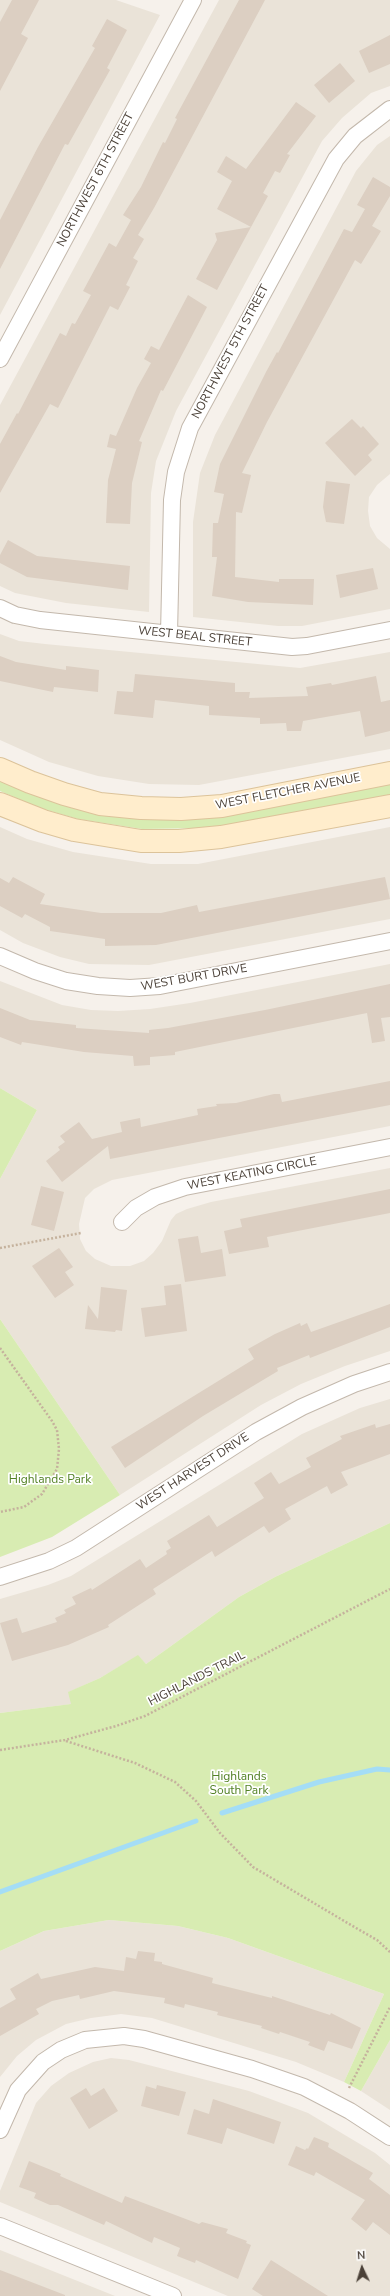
<!DOCTYPE html>
<html>
<head>
<meta charset="utf-8">
<style>
  body { margin:0 }
  #map { position:relative; width:390px; height:2296px; overflow:hidden; background:#f6f1eb; font-family:"Nunito Sans",sans-serif }
  canvas { display:block }
  .north { position:absolute; left:342px; top:2248px; width:40px; height:40px; -webkit-text-stroke:3px #fff; paint-order:stroke; rotate:356deg; font-size:11px; font-weight:700; line-height:16px; text-align:center; color:#4b4138 }
  .north::after { content:''; display:block; margin:auto; width:14px; height:18px; background:#4b4138; clip-path:polygon(50% 0,100% 100%,50% 72%,0 100%) }
</style>
</head>
<body>
<div id="map">
<canvas width="390" height="2296"></canvas>
<div class="north">N</div>
</div>
<script>
const ctx = document.querySelector('canvas').getContext('2d');
ctx.lineJoin = 'round';
function fill(path, color) {
  ctx.fillStyle = color;
  ctx.fill(path, 'evenodd');
}
function poly(rows) {
  const path = new Path2D();
  for (const r of rows) {
    path.moveTo(r[0], r[1]);
    for (let i = 2; i < r.length; i += 2) path.lineTo(r[i], r[i + 1]);
  }
  return path;
}
function stroke(path, color, width, dash) {
  ctx.strokeStyle = color;
  ctx.lineWidth = width;
  ctx.lineCap = dash ? 'butt' : 'round';
  ctx.setLineDash(dash || []);
  ctx.stroke(path);
}
function write(font, color, halo, rows, align = 'center') {
  ctx.font = font + ' "Nunito Sans",sans-serif';
  ctx.lineWidth = 3.5;
  ctx.setLineDash([]);
  ctx.textBaseline = 'middle';
  ctx.strokeStyle = halo;
  ctx.fillStyle = color;
  for (const [text, x, y, turn = 0] of rows) {
    ctx.save();
    ctx.translate(x, y);
    ctx.rotate((+turn || 0) * Math.PI / 180);
    ctx.textAlign = isNaN(turn) ? turn : align;
    if (halo) ctx.strokeText(text, 0, 0);
    ctx.fillText(text, 0, 0);
    ctx.restore();
  }
}
fill(poly([
  [0,0,116,0,160,15,0,315],
  [219,0,390,0,390,86,371,93,342,118,322,141,176,411,156,461,151,493,149,612,66,603,15,593,0,586,0,405],
  [390,136,390,474,377,485,369,497,368,511,370,526,377,538,390,549,390,609,302,626,278,626,193,617,193,522,200,473,215,435,356,171,377,145],
  [0,634,19,641,45,644,300,668,390,652,390,749,199,785,149,784,98,776,49,762,0,740],
  [0,827,27,839,73,852,151,864,198,864,390,827,390,919,149,965,89,964,60,957,23,943,0,930],
  [390,964,390,1126,112,1180,94,1189,85,1198,79,1224,80,1239,86,1251,95,1259,111,1266,130,1266,144,1261,153,1253,162,1241,171,1220,176,1214,187,1209,211,1202,390,1168,390,1351,345,1366,301,1384,261,1405,120,1495,0,1319,0,1179,37,1110,0,1088,0,981,62,1005,91,1010,118,1011,150,1009,190,1003],
  [390,1399,390,1523,275,1577,239,1597,146,1664,138,1656,100,1678,69,1692,72,1704,0,1713,0,1599,48,1585,71,1576,302,1434,360,1408],
  [109,1920,178,1926,228,1938,384,1994,344,2082,296,2062,152,2018,121,2014,91,2018,66,2024,36,2040,17,2056,0,2077,0,1951,44,1931],
  [390,2040,390,2110,361,2091],
  [111,2058,129,2060,249,2091,308,2113,375,2153,390,2165,390,2296,228,2296,0,2202,0,2191,36,2103,51,2086,69,2073,93,2062],
  [0,2250,115,2296,0,2296]
]), '#eae3d8');
fill(poly([
  [0,778,76,808,390,782,390,795,235,825,206,828,142,829,78,819,40,808,0,791],
  [0,1088,37,1110,0,1179],
  [0,1319,120,1495,52,1537,0,1557],
  [390,1523,390,2040,361,2091,344,2082,384,1994,228,1938,178,1926,109,1920,44,1931,0,1951,0,1713,71,1704,68,1692,100,1678,138,1655,146,1664,239,1597,275,1577]
]), '#d8ecb2');
stroke(poly([
  [222,1813,319,1782,377,1769,390,1770],
  [0,1892,196,1821]
]), '#a4ddf6', 5);
fill(poly([
  [12,0,39,0,21,34,28,38,0,91,0,22],
  [239,0,265,0,154,208,138,235,144,239,133,258,138,261,126,285,130,287,118,310,110,306,58,408,50,404,0,493,0,444,17,413,18,414,60,333,66,336,72,323,75,324,91,295,83,291,109,243,116,247,131,220,123,215,141,187,163,142,165,143,177,119,175,118],
  [107,19,127,30,107,68,110,70,68,145,65,144,0,269,0,220,38,147,95,48,92,46],
  [390,35,390,64,369,73,359,51],
  [340,63,355,81,329,103,314,85],
  [296,102,316,116,287,154,290,155,280,173,275,171,263,193,268,196,251,227,217,209,232,181,217,172,226,156,246,169],
  [373,177,390,187,390,196,372,226,381,231,361,264,355,260,267,422,242,473,251,475,242,513,236,512,235,577,279,582,279,579,314,579,313,605,248,602,212,596,217,557,212,557,213,523,218,523,224,494,214,492,220,464,266,372,277,352,278,353,344,229,352,232,365,209,357,205],
  [251,227,217,290,196,279,217,240,215,233],
  [188,295,207,307,163,391,161,390,139,441,142,442,132,483,130,524,106,523,108,480,116,449,107,447,110,434,116,436,137,388,151,363,144,359,151,346,159,350],
  [352,419,361,428,363,426,379,444,368,455,372,460,355,476,325,443],
  [326,481,350,484,344,524,326,522,323,507],
  [8,540,37,556,130,566,128,590,27,577,0,563,0,555],
  [373,568,378,589,340,598,336,575],
  [0,656,16,662,66,670,66,666,99,670,98,692,54,687,53,692,0,681],
  [135,674,235,683,235,692,250,692,249,698,308,696,306,687,331,683,332,685,376,676,381,702,390,700,390,731,365,737,360,711,303,721,301,731,287,731,286,723,260,724,260,718,209,715,209,706,155,700,153,718,114,714,117,691,133,692],
  [13,877,45,894,40,904,101,913,161,913,197,905,199,912,385,877,390,899,156,945,105,946,105,939,50,931,50,927,25,914,22,918,0,906,0,878,9,883],
  [390,984,390,1017,381,1018,385,1041,372,1043,367,1013,175,1052,175,1055,150,1057,150,1065,134,1066,133,1056,84,1052,22,1042,21,1045,0,1037,0,1008,30,1020,76,1025,76,1028,149,1033,149,1030,168,1028,265,1010],
  [390,1081,390,1105,110,1159,108,1146,62,1182,46,1161,60,1150,58,1147,65,1142,60,1136,79,1122,92,1139,122,1132,120,1122,140,1118,141,1127,198,1115,197,1109,217,1106,216,1104,236,1103,274,1094,280,1094,282,1102],
  [41,1186,64,1192,54,1231,31,1225],
  [390,1189,390,1213,267,1237,269,1247,229,1254,224,1231,242,1227,240,1219],
  [198,1236,201,1253,222,1249,226,1276,185,1282,178,1239],
  [59,1248,73,1267,65,1272,74,1285,55,1298,32,1266],
  [181,1284,187,1331,145,1337,141,1308,166,1305,164,1286],
  [101,1287,127,1290,122,1331,116,1330,115,1332,85,1329,88,1305,98,1319],
  [390,1304,390,1327,310,1358,309,1355,277,1368,278,1371,203,1416,125,1468,111,1447,254,1359,248,1349,275,1334,300,1323,301,1326,307,1323,311,1332],
  [375,1424,376,1428,390,1424,390,1454,341,1472,348,1485,331,1494,327,1486,285,1509,291,1519,269,1533,264,1526,215,1557,212,1551,153,1589,156,1594,108,1625,109,1627,68,1645,12,1661,0,1623,17,1618,22,1633,57,1622,55,1618,66,1613,64,1610,76,1604,72,1597,91,1588,92,1590,140,1559,146,1568,167,1554,166,1551,171,1548,167,1541,209,1515,217,1527,264,1498,254,1483,271,1472,279,1484,311,1467,306,1458,342,1439,340,1436],
  [138,1951,155,1953,154,1961,162,1962,162,1964,213,1978,212,1983,272,1998,272,1996,330,2015,331,2013,361,2028,352,2049,328,2041,324,2051,308,2045,310,2042,280,2032,279,2034,261,2028,262,2026,217,2015,218,2012,185,2004,184,2008,164,2003,165,1998,114,1991,80,1999,79,1995,52,2001,36,2009,39,2014,0,2036,0,2008,16,1999,10,1989,38,1973,41,1979,95,1967,124,1971,126,1957,136,1959],
  [157,2085,186,2092,179,2116,141,2106,146,2086,156,2089],
  [86,2088,91,2096,104,2088,118,2111,89,2129,70,2098],
  [213,2099,281,2122,274,2144,227,2128,222,2144,187,2134,194,2109,209,2114],
  [314,2137,329,2143,328,2147,373,2173,369,2179,390,2195,390,2235,373,2222,366,2231,351,2219,365,2200,316,2172,314,2176,288,2165,296,2146,305,2150,307,2148,308,2149],
  [29,2161,61,2174,60,2176,122,2203,125,2196,199,2224,202,2222,228,2229,226,2233,247,2241,246,2243,251,2245,238,2279,196,2260,195,2263,177,2256,180,2248,154,2237,152,2243,106,2221,104,2225,58,2205,50,2205,34,2198,36,2193,19,2187],
  [271,2260,328,2296,263,2296,252,2289],
  [0,2270,65,2295,65,2296,0,2296]
]), '#dccfc2');
const minor = poly([
  [0,359,193,0],
  [0,608,15,615,40,620,292,647,307,646,390,630],
  [169,634,172,500,176,472,190,428,336,159,355,136,390,109],
  [0,956,35,971,66,981,98,986,130,988,160,986,390,941],
  [122,1222,136,1208,155,1197,185,1187,390,1147],
  [0,1577,49,1561,76,1548,256,1432,302,1407,354,1384,390,1372],
  [0,2130,18,2090,43,2062,61,2050,85,2040,124,2036,144,2039,252,2069,304,2087,350,2111,390,2137],
  [0,2226,173,2296]
]);
const secondary = poly([
  [0,769,30,782,64,794,100,804,141,808,181,809,222,806,390,773],
  [0,804,43,821,74,830,141,841,179,841,221,837,390,806]
]);
stroke(minor, '#c3b8ac', 18);
stroke(secondary, '#dcc39a', 24);
stroke(poly([
  [0,1248,81,1233],
  [0,1348,52,1421,57,1430,59,1449,57,1469,42,1494,24,1507,0,1512],
  [66,1741,135,1763,175,1782,196,1801,220,1833,253,1867,356,1928,377,1940,390,1952],
  [0,1750,65,1740,116,1726,145,1716,390,1589],
  [349,2088,390,2007]
]), '#c5b29d', 2.5, [2, 2]);
stroke(minor, '#fff', 16);
stroke(secondary, '#ffedcc', 22);
write('12px', '#4b4138', '#fff', [
  ["NORTHWEST 6TH STREET",96,180,-62],
  ["NORTHWEST 5TH STREET",231,352,-62],
  ["WEST BEAL STREET",195,637,6],
  ["WEST FLETCHER AVENUE",288,792,-11],
  ["WEST BURT DRIVE",194,978,-10],
  ["WEST KEATING CIRCLE",252,1174,-11],
  ["WEST HARVEST DRIVE",193,1472,-33],
  ["HIGHLANDS TRAIL",197,1679,-27]
]);
write('12px', '#538226', '#fff', [
  ["Highlands Park",50,1480],
  ["Highlands",239,1777],
  ["South Park",239,1791]
]);
</script>
</body>
</html>
